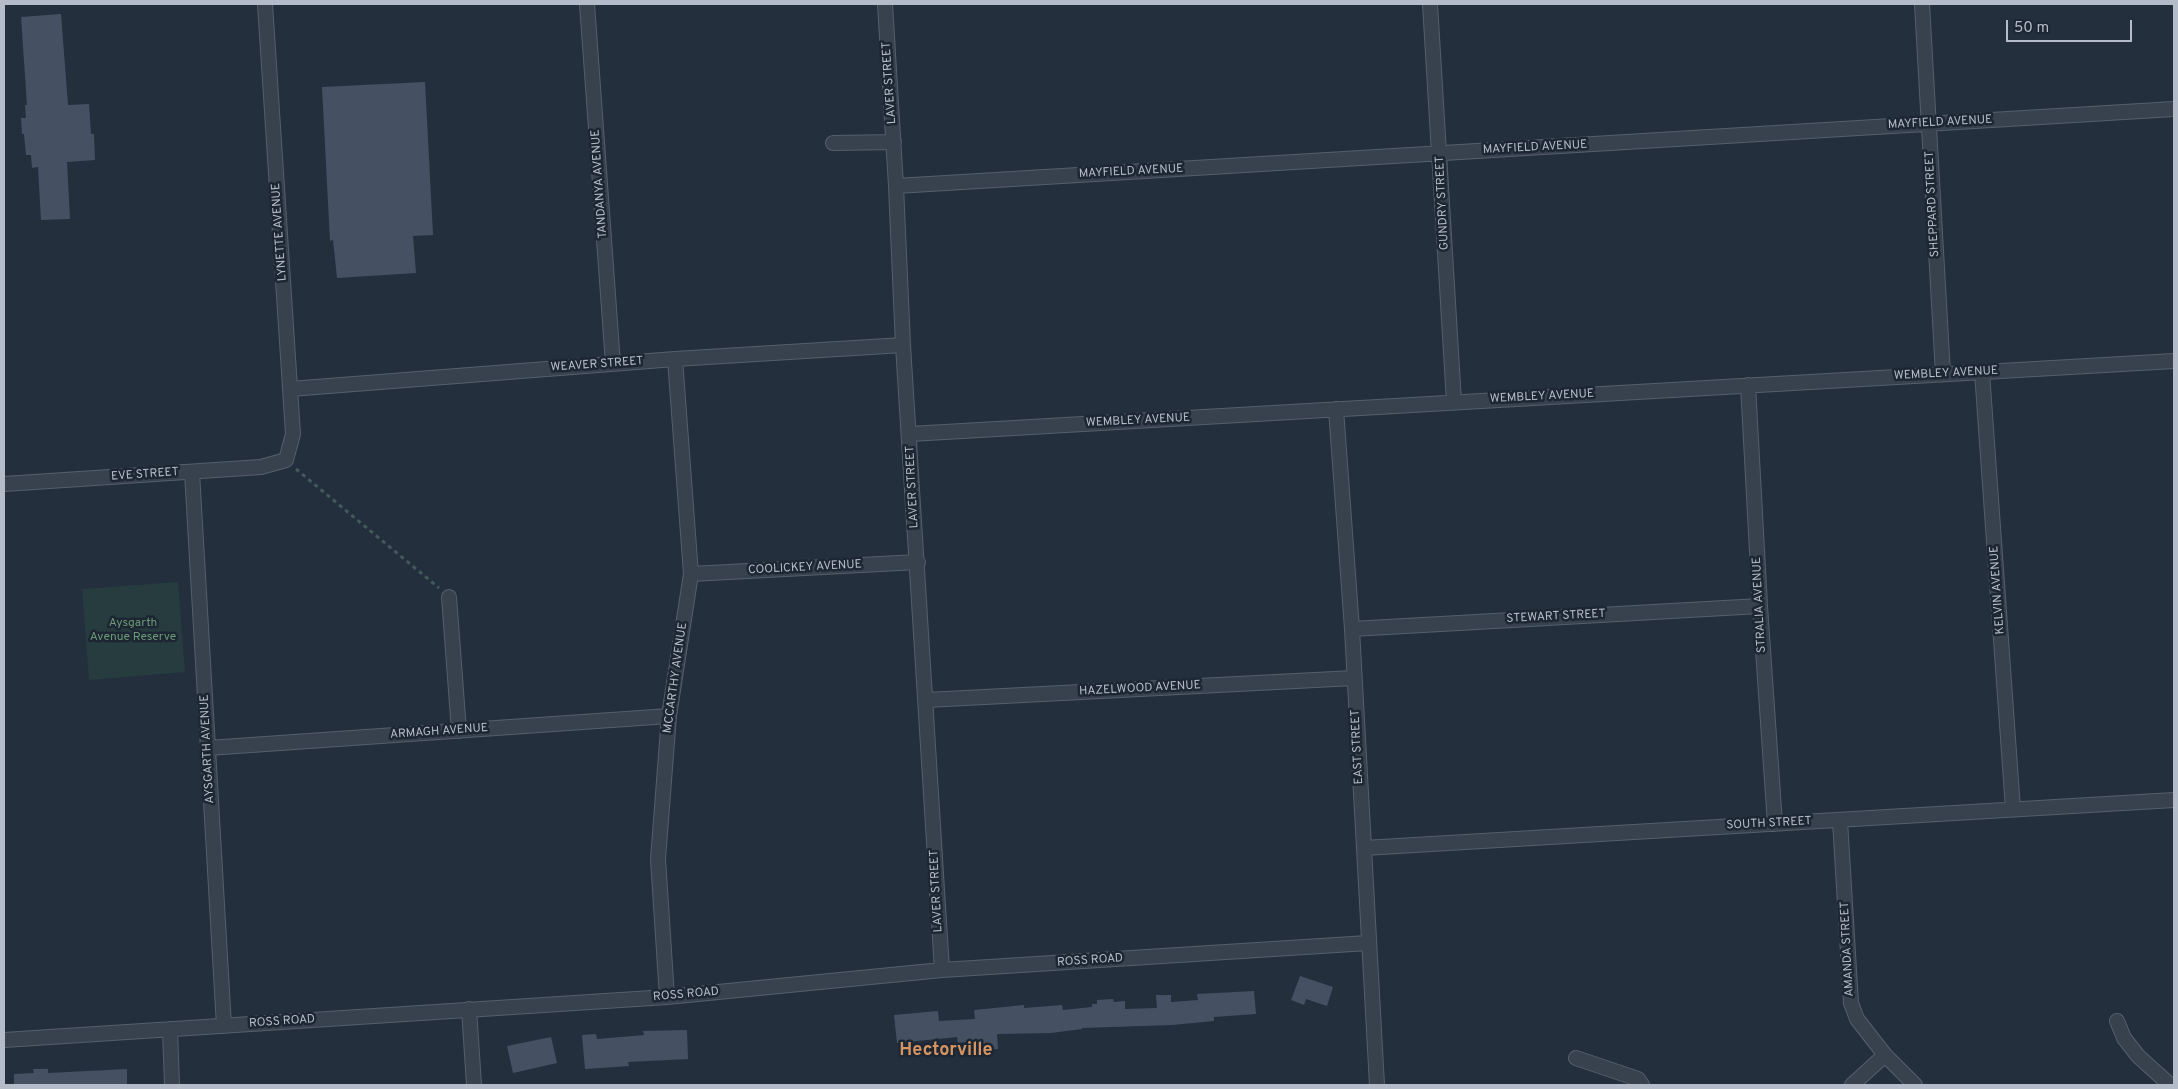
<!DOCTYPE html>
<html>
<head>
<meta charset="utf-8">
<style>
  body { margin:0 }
  #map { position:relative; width:2178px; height:1089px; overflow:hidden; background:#242f3e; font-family:Overpass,sans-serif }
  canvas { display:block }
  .frame { position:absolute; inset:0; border:5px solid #b4bcc9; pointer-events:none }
  .scale { position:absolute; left:2006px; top:20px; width:126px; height:22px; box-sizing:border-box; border:2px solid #b4bcc9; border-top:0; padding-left:6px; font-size:15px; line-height:18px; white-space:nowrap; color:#b4bcc9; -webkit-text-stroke:4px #1d2633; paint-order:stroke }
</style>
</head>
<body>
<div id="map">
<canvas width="2178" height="1089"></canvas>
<div class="frame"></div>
<div class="scale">50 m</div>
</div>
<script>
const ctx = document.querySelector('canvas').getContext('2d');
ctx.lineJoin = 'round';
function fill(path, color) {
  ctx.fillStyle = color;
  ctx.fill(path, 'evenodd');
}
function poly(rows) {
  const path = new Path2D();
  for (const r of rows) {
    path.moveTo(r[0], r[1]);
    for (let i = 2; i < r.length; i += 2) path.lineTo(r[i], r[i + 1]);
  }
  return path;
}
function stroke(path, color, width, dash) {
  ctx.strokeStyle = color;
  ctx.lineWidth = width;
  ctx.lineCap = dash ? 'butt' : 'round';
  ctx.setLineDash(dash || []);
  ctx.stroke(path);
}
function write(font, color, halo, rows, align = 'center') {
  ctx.font = font + ' Overpass,sans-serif';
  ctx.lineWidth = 5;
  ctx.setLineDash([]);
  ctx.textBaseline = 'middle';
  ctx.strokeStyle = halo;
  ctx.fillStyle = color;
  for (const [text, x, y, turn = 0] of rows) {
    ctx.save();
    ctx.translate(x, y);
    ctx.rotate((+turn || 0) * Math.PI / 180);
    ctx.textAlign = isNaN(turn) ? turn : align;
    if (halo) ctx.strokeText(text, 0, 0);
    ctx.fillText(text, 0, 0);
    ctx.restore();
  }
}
fill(poly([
  [178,582,185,672,89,680,82,589]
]), '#263c3f');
fill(poly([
  [61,14,68,105,89,104,91,134,94,134,95,160,67,162,70,219,41,220,38,167,32,168,31,155,26,155,24,134,22,134,21,118,26,118,25,105,27,105,21,17],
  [425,82,433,235,413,236,416,273,337,278,333,240,330,241,322,87],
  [1300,976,1333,987,1327,1006,1306,999,1304,1005,1291,1000],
  [1254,991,1256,1014,1214,1017,1214,1021,1172,1025,1082,1028,1082,1029,1051,1033,997,1034,998,1049,980,1050,979,1041,958,1043,957,1037,897,1043,894,1015,938,1011,939,1021,975,1019,974,1010,1024,1005,1024,1008,1062,1005,1063,1010,1092,1007,1092,1004,1097,1004,1097,1000,1113,999,1114,1002,1125,1001,1125,1009,1157,1008,1156,995,1171,995,1171,1002,1198,1000,1197,994],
  [687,1030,688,1059,628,1062,629,1066,585,1069,582,1035,596,1034,597,1039,644,1035,643,1031],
  [551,1037,557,1063,513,1073,507,1046],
  [33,1069,48,1069,48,1073,127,1069,127,1085,14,1085,14,1074,34,1073]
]), '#455162');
const street = poly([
  [587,4,613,364],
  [885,4,896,186,903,345,942,970],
  [1430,4,1454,402],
  [1922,4,1943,374],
  [833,143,894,142],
  [896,186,2174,109],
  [1982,372,2013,809],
  [1748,385,1760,606,1775,824],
  [290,389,675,359,903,345],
  [1336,409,1352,629,1377,1085],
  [910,434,2174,361],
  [192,472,224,1026],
  [4,484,261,467,286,460,293,434,265,4],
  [691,574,918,562],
  [449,597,459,731],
  [1352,629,1760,606],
  [926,700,1354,678],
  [208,748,669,716],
  [1840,821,1851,1003,1857,1019,1885,1055,1915,1085],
  [1364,848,2174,800],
  [667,997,658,859,669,716,691,574,675,359],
  [469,1009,474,1085],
  [2117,1021,2124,1038,2138,1056,2170,1085],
  [170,1029,172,1085],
  [4,1040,667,997,942,970,1368,943],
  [1576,1058,1638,1079,1642,1085],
  [1852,1085,1885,1055]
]);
stroke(street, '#565f6c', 16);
stroke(poly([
  [296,469,439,588]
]), '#44595c', 3, [4, 4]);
stroke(street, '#38414e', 14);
write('12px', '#b4bcc9', '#1d2633', [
  ["LAVER STREET",890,83,-94],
  ["MAYFIELD AVENUE",1940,123,-3],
  ["MAYFIELD AVENUE",1535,148,-3],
  ["MAYFIELD AVENUE",1131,172,-3],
  ["TANDANYA AVENUE",600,184,-94],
  ["GUNDRY STREET",1443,203,-93],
  ["SHEPPARD STREET",1933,204,-93],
  ["LYNETTE AVENUE",280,232,-94],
  ["WEAVER STREET",597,365,-4],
  ["WEMBLEY AVENUE",1946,374,-3],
  ["WEMBLEY AVENUE",1542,397,-3],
  ["WEMBLEY AVENUE",1138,421,-3],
  ["EVE STREET",145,475,-4],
  ["LAVER STREET",913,487,-93],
  ["COOLICKEY AVENUE",805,568,-3],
  ["KELVIN AVENUE",1998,590,-94],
  ["STRALIA AVENUE",1760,605,-93],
  ["STEWART STREET",1556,617,-3],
  ["MCCARTHY AVENUE",676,678,-82],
  ["HAZELWOOD AVENUE",1140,689,-3],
  ["ARMAGH AVENUE",439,732,-4],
  ["EAST STREET",1358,747,-93],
  ["AYSGARTH AVENUE",208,749,-93],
  ["SOUTH STREET",1769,824,-3],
  ["LAVER STREET",937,891,-93],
  ["AMANDA STREET",1848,949,-93],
  ["ROSS ROAD",1090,961,-4],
  ["ROSS ROAD",686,995,-5],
  ["ROSS ROAD",282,1022,-4]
]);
write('12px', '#6b9a76', '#1d2633', [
  ["Aysgarth",133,624],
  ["Avenue Reserve",133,638]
]);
write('bold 18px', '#d59563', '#1d2633', [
  ["Hectorville",946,1051]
]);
</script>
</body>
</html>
